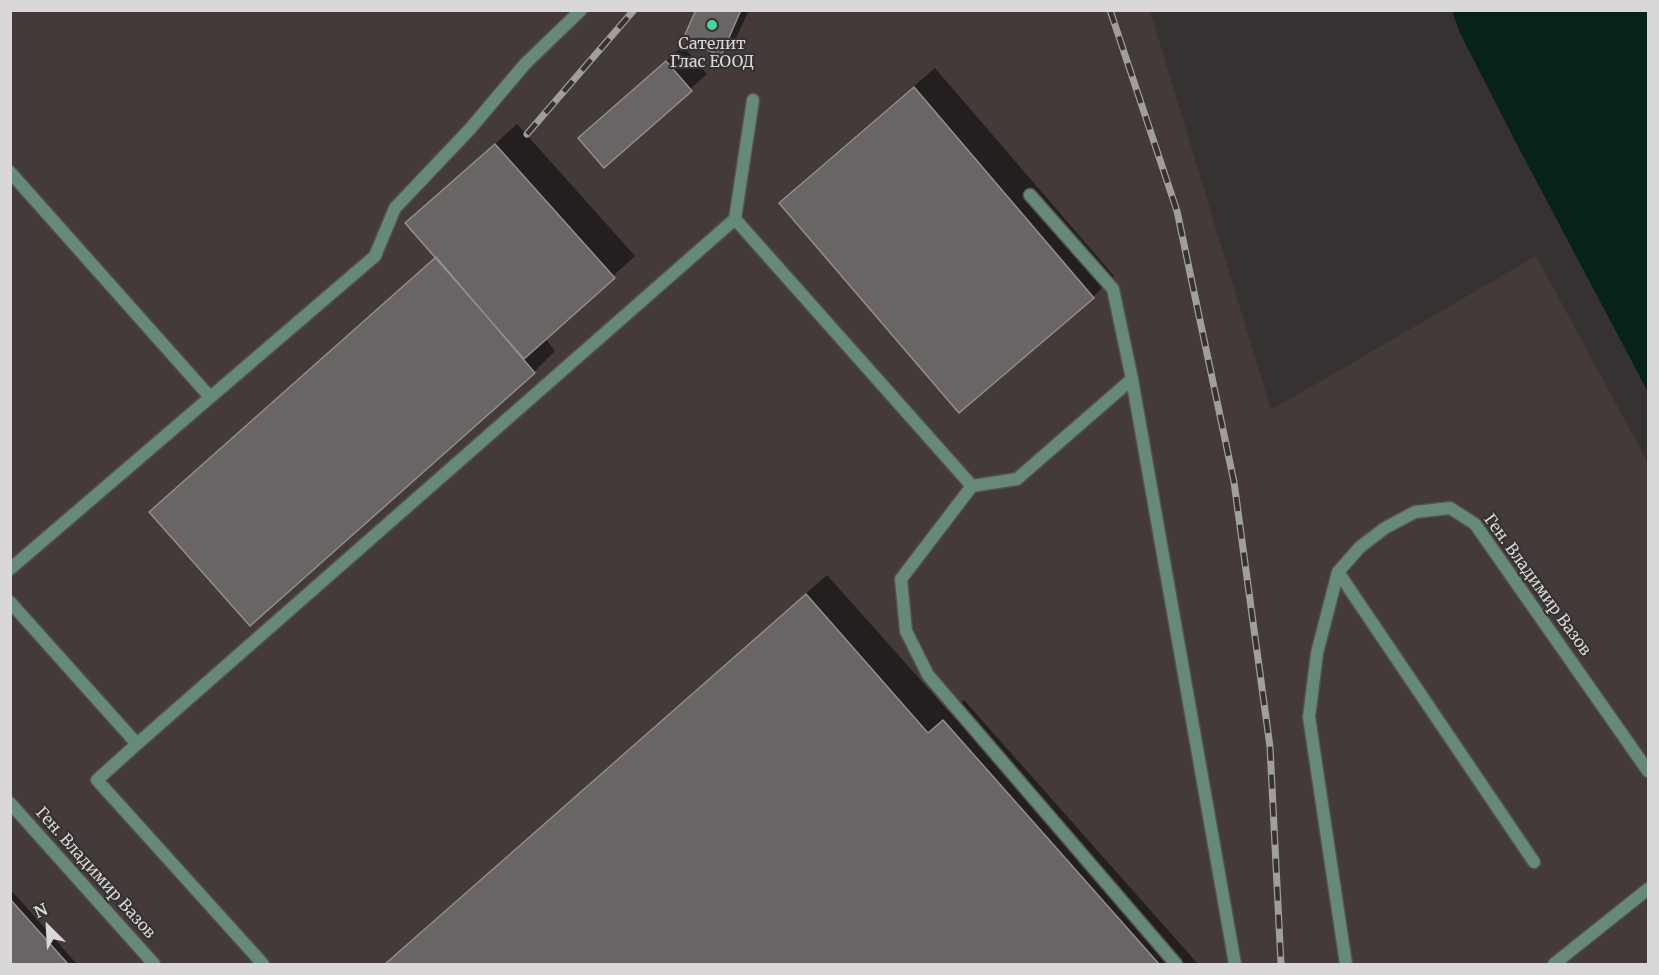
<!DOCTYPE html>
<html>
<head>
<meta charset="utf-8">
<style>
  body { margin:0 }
  #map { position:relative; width:1659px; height:975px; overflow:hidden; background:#363232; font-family:Merriweather,serif }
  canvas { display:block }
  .frame { position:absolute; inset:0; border:12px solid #d9d7d7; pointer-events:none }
  .north { position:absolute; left:18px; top:897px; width:60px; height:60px; -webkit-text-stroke:4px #363232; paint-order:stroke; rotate:336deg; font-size:16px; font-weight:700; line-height:24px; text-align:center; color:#d9d7d7 }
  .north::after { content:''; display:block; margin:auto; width:21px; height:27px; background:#d9d7d7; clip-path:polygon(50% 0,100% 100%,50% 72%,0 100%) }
</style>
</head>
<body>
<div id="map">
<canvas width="1659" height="975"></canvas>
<div class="frame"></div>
<div class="north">N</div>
</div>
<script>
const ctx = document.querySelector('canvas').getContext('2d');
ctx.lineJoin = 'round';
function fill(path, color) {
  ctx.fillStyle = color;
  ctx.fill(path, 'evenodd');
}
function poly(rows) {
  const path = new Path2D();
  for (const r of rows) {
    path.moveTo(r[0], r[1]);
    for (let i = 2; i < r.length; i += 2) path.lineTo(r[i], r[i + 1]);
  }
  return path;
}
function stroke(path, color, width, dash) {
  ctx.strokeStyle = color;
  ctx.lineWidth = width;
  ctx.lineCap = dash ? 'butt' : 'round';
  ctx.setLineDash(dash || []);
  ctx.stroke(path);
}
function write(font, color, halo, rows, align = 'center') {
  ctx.font = font + ' Merriweather,serif';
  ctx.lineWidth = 4.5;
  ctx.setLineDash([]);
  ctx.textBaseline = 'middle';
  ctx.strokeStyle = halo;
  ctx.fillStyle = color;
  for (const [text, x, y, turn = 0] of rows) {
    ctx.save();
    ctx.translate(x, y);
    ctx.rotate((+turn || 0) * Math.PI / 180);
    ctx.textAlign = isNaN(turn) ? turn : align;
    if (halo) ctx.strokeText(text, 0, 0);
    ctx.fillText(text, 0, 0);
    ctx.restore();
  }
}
fill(poly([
  [10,11,1150,11,1271,410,1536,256,1648,463,1648,964,11,964]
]), '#453a3a');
fill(poly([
  [1452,11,1648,11,1648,392,1513,137,1460,33]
]), '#072318');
fill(poly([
  [697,10,749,10,736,38,720,54],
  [683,46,707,74,604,166,580,138],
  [935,68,1114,276,1093,297,959,411,781,203,802,182],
  [517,124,635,256,545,338,555,351,534,372,250,624,151,512,172,492,437,256,408,223],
  [827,575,950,713,964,700,1198,964,384,964],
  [10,889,77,964,15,964,10,960]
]), '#0007');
const building = poly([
  [696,10,741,10,721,56,683,39,696,10],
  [666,61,692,91,604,168,578,138,666,61],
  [914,87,1094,298,959,413,779,203,914,87],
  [495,144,615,278,524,359,405,223,495,144],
  [436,257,535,373,250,626,149,512,436,257],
  [806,594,928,733,943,720,1159,964,385,964,806,594],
  [10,899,68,964,13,964,10,962,10,899]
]);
fill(building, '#696564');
stroke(building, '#938f8e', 1.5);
const service = poly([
  [10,172,210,397],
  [1030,195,1113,289,1132,379,1235,964],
  [735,219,972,486,1017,479,1132,379],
  [972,486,901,579,906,631,928,675,1176,964],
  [10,569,375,256,395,208,470,129,525,64,581,10],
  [1338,572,1534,862],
  [10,602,137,744,735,219,753,100],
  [137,744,97,780,263,964],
  [1346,964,1309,717,1317,653,1338,572,1360,547,1385,528,1415,512,1450,508,1475,524,1648,771],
  [1554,964,1648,889]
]);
const minor = poly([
  [10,803,154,964]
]);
stroke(service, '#535050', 15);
stroke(minor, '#535050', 15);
stroke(service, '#678978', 12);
stroke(minor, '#678978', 12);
const rail = poly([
  [1110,10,1177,211,1234,482,1270,747,1281,964],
  [527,134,634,10]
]);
stroke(rail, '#a19e9e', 7);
stroke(rail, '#363232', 4.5, [14]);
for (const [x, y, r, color] of [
  [712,25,6,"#46d49e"]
]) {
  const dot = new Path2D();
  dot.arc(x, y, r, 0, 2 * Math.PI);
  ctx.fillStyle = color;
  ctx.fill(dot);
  stroke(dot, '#363232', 2);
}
write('16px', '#d9d7d7', '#363232', [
  ["Сателит",712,44],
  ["Глас ЕООД",712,62]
]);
write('16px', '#d9d7d7', '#363232', [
  ["Ген. Владимир Вазов",1537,585,54],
  ["Ген. Владимир Вазов",95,873,48]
]);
</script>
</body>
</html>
